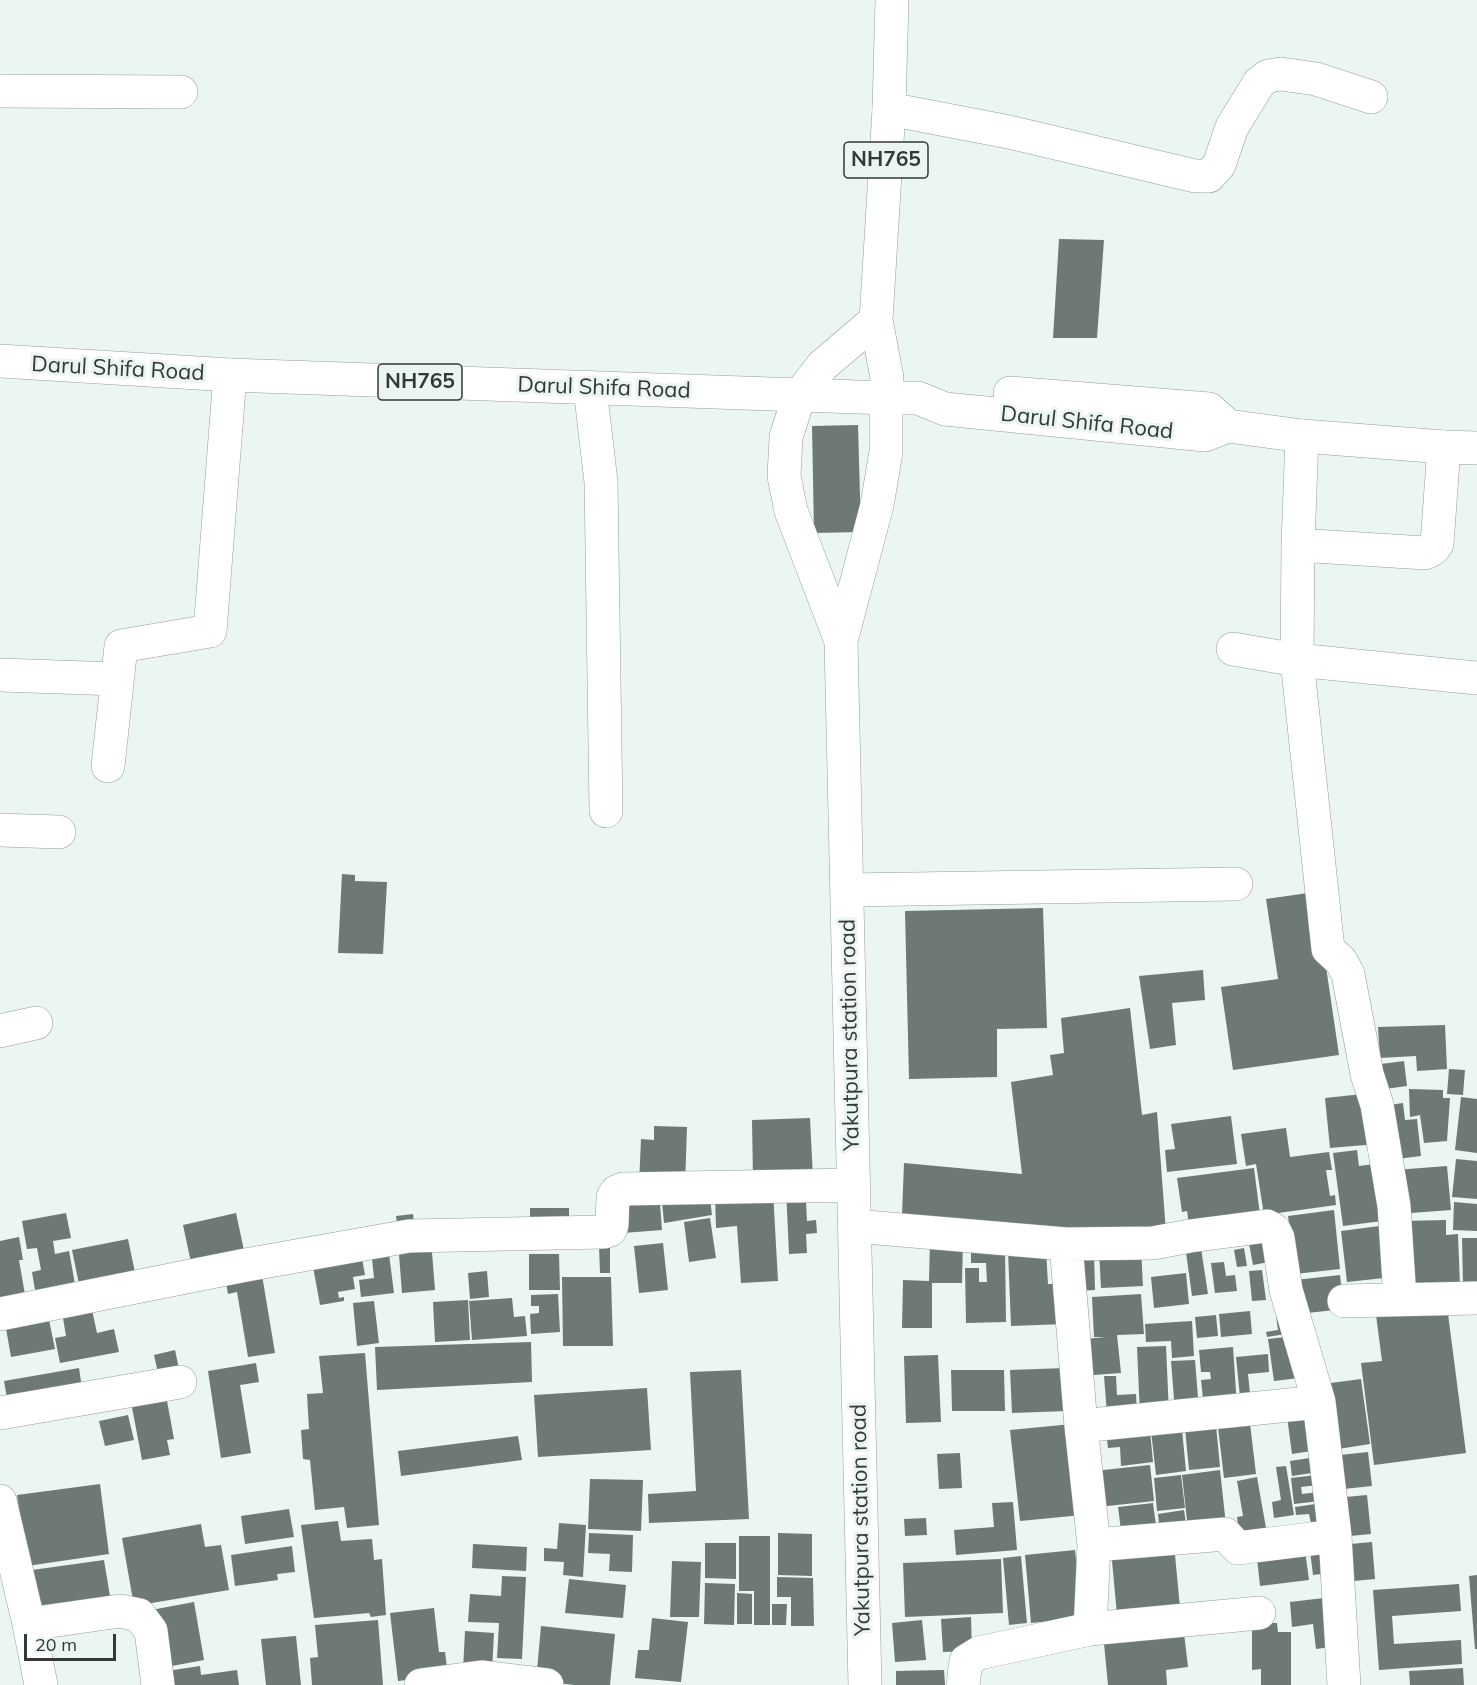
<!DOCTYPE html>
<html>
<head>
<meta charset="utf-8">
<style>
  body { margin:0 }
  #map { position:relative; width:1477px; height:1685px; overflow:hidden; background:#ebf6f0; font-family:Mulish,sans-serif }
  canvas { display:block }
  .scale { position:absolute; left:24px; top:1634px; width:92px; height:27px; box-sizing:border-box; border:3px solid #343836; border-top:0; padding-left:8px; font-size:18px; line-height:21px; white-space:nowrap; color:#343836; -webkit-text-stroke:4px #ebf6f0; paint-order:stroke }
</style>
</head>
<body>
<div id="map">
<canvas width="1477" height="1685"></canvas>
<div class="scale">20 m</div>
</div>
<script>
const ctx = document.querySelector('canvas').getContext('2d');
ctx.lineJoin = 'round';
function fill(path, color) {
  ctx.fillStyle = color;
  ctx.fill(path, 'evenodd');
}
function poly(rows) {
  const path = new Path2D();
  for (const r of rows) {
    path.moveTo(r[0], r[1]);
    for (let i = 2; i < r.length; i += 2) path.lineTo(r[i], r[i + 1]);
  }
  return path;
}
function stroke(path, color, width, dash) {
  ctx.strokeStyle = color;
  ctx.lineWidth = width;
  ctx.lineCap = dash ? 'butt' : 'round';
  ctx.setLineDash(dash || []);
  ctx.stroke(path);
}
function write(font, color, halo, rows, align = 'center') {
  ctx.font = font + ' Mulish,sans-serif';
  ctx.lineWidth = 6;
  ctx.setLineDash([]);
  ctx.textBaseline = 'middle';
  ctx.strokeStyle = halo;
  ctx.fillStyle = color;
  for (const [text, x, y, turn = 0] of rows) {
    ctx.save();
    ctx.translate(x, y);
    ctx.rotate((+turn || 0) * Math.PI / 180);
    ctx.textAlign = isNaN(turn) ? turn : align;
    if (halo) ctx.strokeText(text, 0, 0);
    ctx.fillText(text, 0, 0);
    ctx.restore();
  }
}
fill(poly([
  [1059,239,1104,240,1097,338,1053,338],
  [858,425,861,532,814,533,812,426],
  [342,874,355,875,355,881,387,882,383,954,338,953],
  [1315,892,1339,1055,1233,1070,1221,987,1278,979,1266,899],
  [1043,908,1047,1028,997,1029,997,1077,909,1079,905,911],
  [1203,970,1205,1000,1172,1003,1176,1045,1150,1049,1139,976],
  [1130,1008,1142,1115,1157,1112,1166,1232,1046,1238,902,1215,904,1163,1022,1174,1011,1082,1053,1075,1050,1055,1064,1053,1061,1018],
  [1445,1025,1447,1069,1417,1071,1416,1056,1380,1058,1378,1027],
  [1404,1061,1407,1086,1385,1089,1381,1064],
  [1449,1069,1465,1070,1463,1095,1447,1094],
  [1409,1089,1443,1090,1443,1098,1450,1098,1447,1141,1424,1143,1420,1115,1410,1117],
  [1372,1093,1377,1144,1330,1148,1325,1098],
  [1461,1097,1477,1099,1477,1153,1455,1150],
  [1403,1103,1405,1120,1417,1119,1421,1156,1389,1160,1383,1106],
  [1231,1116,1237,1164,1167,1172,1165,1150,1175,1149,1171,1124],
  [810,1118,813,1178,753,1180,752,1120],
  [654,1126,687,1127,685,1186,639,1185,641,1139,654,1140],
  [1286,1128,1290,1157,1329,1152,1332,1170,1326,1170,1330,1196,1335,1195,1336,1205,1264,1215,1256,1164,1246,1166,1241,1134],
  [1357,1150,1359,1166,1383,1163,1390,1220,1343,1226,1333,1153],
  [1456,1159,1477,1161,1477,1199,1452,1197],
  [1447,1166,1451,1210,1398,1214,1395,1170],
  [1254,1168,1261,1223,1190,1233,1187,1211,1182,1212,1177,1178],
  [786,1189,806,1202,807,1221,816,1220,817,1233,806,1234,807,1253,789,1254],
  [659,1190,662,1230,623,1233,620,1192],
  [709,1190,712,1215,664,1223,661,1191],
  [773,1191,778,1281,741,1283,737,1226,716,1228,715,1194],
  [1454,1202,1477,1204,1477,1231,1453,1230],
  [530,1208,569,1208,569,1231,530,1230],
  [1334,1210,1340,1269,1295,1274,1288,1216],
  [66,1213,71,1238,53,1241,55,1254,69,1251,77,1295,37,1302,32,1272,41,1270,37,1248,27,1249,22,1221],
  [236,1213,246,1260,193,1272,183,1225],
  [413,1214,415,1230,398,1232,396,1216],
  [710,1218,716,1258,689,1262,684,1222],
  [1446,1220,1446,1235,1458,1234,1460,1286,1405,1288,1402,1221],
  [1387,1225,1393,1277,1347,1282,1341,1231],
  [1272,1233,1280,1260,1253,1265,1248,1238],
  [610,1235,610,1273,600,1273,599,1246],
  [19,1237,23,1260,19,1260,27,1306,0,1303,0,1241],
  [1462,1238,1477,1238,1477,1286,1463,1286],
  [128,1239,137,1282,81,1294,72,1250],
  [930,1239,963,1239,962,1283,932,1283,932,1328,902,1328,903,1280,929,1281],
  [431,1240,435,1290,402,1293,398,1242],
  [1200,1242,1208,1294,1192,1296,1185,1245],
  [663,1243,668,1290,639,1293,634,1246],
  [388,1246,394,1293,361,1297,359,1280,374,1278,371,1249],
  [971,1247,1005,1247,1006,1322,966,1323,965,1268,979,1268,979,1282,987,1282,986,1263,971,1263],
  [1141,1248,1143,1286,1101,1288,1099,1250],
  [1244,1248,1247,1266,1237,1267,1234,1250],
  [1046,1249,1048,1284,1062,1284,1065,1324,1011,1326,1008,1251],
  [1094,1252,1095,1290,1076,1291,1074,1253],
  [529,1254,559,1254,560,1290,529,1290],
  [362,1258,365,1275,353,1277,355,1289,338,1292,339,1298,344,1297,344,1301,320,1305,312,1261],
  [1224,1262,1226,1276,1235,1275,1237,1291,1215,1293,1211,1263],
  [261,1269,275,1353,248,1357,237,1292,228,1294,225,1276],
  [1262,1270,1266,1300,1252,1301,1249,1271],
  [487,1271,489,1297,470,1299,468,1273],
  [1186,1273,1189,1304,1154,1308,1151,1277],
  [1340,1275,1344,1309,1298,1314,1295,1280],
  [562,1277,611,1277,613,1346,563,1346],
  [558,1294,560,1332,531,1334,530,1314,539,1313,539,1306,531,1306,531,1295],
  [1141,1294,1144,1334,1117,1335,1121,1373,1080,1376,1076,1340,1105,1337,1094,1337,1092,1297],
  [512,1298,514,1317,525,1316,527,1336,472,1340,469,1301],
  [90,1300,97,1333,114,1329,119,1352,60,1363,55,1338,66,1336,61,1306],
  [468,1300,470,1340,435,1342,433,1302],
  [374,1301,379,1343,357,1346,353,1303],
  [1447,1306,1466,1453,1374,1465,1361,1363,1382,1361,1376,1315],
  [47,1310,55,1349,11,1357,4,1317],
  [1250,1311,1252,1334,1221,1337,1219,1314],
  [1289,1314,1292,1333,1267,1337,1266,1332,1278,1330,1276,1316],
  [1216,1315,1218,1336,1197,1338,1195,1317],
  [1192,1321,1194,1356,1172,1358,1171,1341,1146,1342,1145,1324],
  [1294,1336,1299,1378,1274,1381,1268,1339],
  [531,1342,532,1382,377,1390,375,1347],
  [1166,1346,1169,1414,1140,1416,1137,1347],
  [1233,1347,1237,1406,1204,1408,1201,1380,1211,1379,1210,1372,1201,1372,1199,1350],
  [175,1350,181,1378,160,1382,154,1355],
  [365,1353,379,1525,347,1528,344,1507,315,1510,310,1460,303,1459,301,1430,309,1429,307,1394,323,1393,319,1356],
  [1268,1354,1269,1372,1248,1374,1250,1393,1241,1407,1236,1357],
  [938,1355,941,1422,906,1423,904,1356],
  [1195,1360,1199,1410,1175,1412,1171,1361],
  [256,1363,259,1382,240,1385,251,1453,221,1458,208,1371],
  [79,1368,83,1395,9,1409,4,1381],
  [1065,1368,1067,1411,1012,1413,1010,1370],
  [741,1370,749,1519,649,1523,648,1494,696,1491,690,1372],
  [951,1370,1004,1370,1005,1411,952,1411],
  [1104,1376,1116,1376,1117,1395,1136,1394,1137,1412,1107,1414],
  [1361,1379,1370,1444,1332,1450,1323,1384],
  [647,1388,651,1450,538,1457,534,1395],
  [165,1390,174,1439,167,1440,170,1455,142,1460,130,1397],
  [1311,1406,1318,1450,1292,1454,1286,1409],
  [128,1415,134,1440,105,1446,99,1421],
  [1215,1415,1220,1467,1189,1470,1184,1418],
  [1249,1415,1256,1474,1224,1478,1217,1419],
  [1181,1419,1186,1471,1156,1475,1150,1422],
  [1149,1420,1153,1462,1121,1466,1120,1447,1108,1448,1106,1431],
  [1072,1424,1082,1515,1020,1521,1010,1430],
  [518,1436,522,1460,401,1476,398,1451],
  [1368,1452,1372,1486,1334,1490,1331,1456],
  [960,1453,962,1488,939,1489,937,1454],
  [1323,1456,1325,1471,1292,1476,1290,1461],
  [1150,1465,1154,1501,1098,1507,1094,1471],
  [1286,1466,1294,1515,1274,1518,1272,1502,1281,1500,1276,1467],
  [1220,1470,1226,1525,1188,1529,1182,1475],
  [1325,1474,1326,1484,1301,1487,1302,1494,1327,1491,1328,1500,1294,1504,1291,1478],
  [1181,1475,1185,1508,1157,1511,1154,1478],
  [1257,1477,1266,1528,1239,1533,1237,1517,1243,1516,1237,1481],
  [590,1479,643,1480,641,1531,588,1529],
  [100,1484,109,1554,27,1566,17,1495],
  [1367,1495,1371,1534,1339,1537,1335,1498],
  [1013,1502,1017,1550,956,1555,954,1530,994,1527,992,1503],
  [1329,1502,1313,1533,1309,1514,1296,1515,1295,1507],
  [1153,1503,1157,1533,1122,1538,1118,1507],
  [289,1509,294,1537,245,1544,241,1516],
  [1184,1510,1187,1530,1160,1533,1158,1514],
  [926,1518,927,1535,905,1536,904,1519],
  [338,1521,341,1541,372,1539,374,1560,382,1559,386,1615,371,1617,369,1613,314,1618,301,1525],
  [559,1523,586,1525,583,1577,563,1575,564,1562,544,1561,544,1548,557,1549],
  [201,1524,205,1547,221,1545,229,1590,134,1606,122,1538],
  [589,1533,633,1535,632,1572,609,1571,610,1554,588,1553],
  [778,1533,812,1534,812,1576,778,1575],
  [739,1536,770,1536,770,1625,754,1625,754,1591,739,1591],
  [1332,1540,1336,1572,1313,1575,1309,1543],
  [1372,1542,1375,1579,1343,1582,1340,1545],
  [705,1543,736,1543,736,1579,705,1578],
  [1304,1543,1309,1580,1260,1586,1256,1549],
  [473,1544,527,1547,526,1571,472,1568],
  [1174,1544,1180,1608,1117,1615,1111,1550],
  [292,1546,295,1572,277,1574,278,1580,235,1586,231,1555],
  [1075,1550,1082,1618,1031,1623,1025,1555],
  [1021,1556,1027,1623,1009,1625,1003,1558],
  [1001,1559,1003,1613,905,1617,903,1563],
  [104,1560,112,1608,43,1618,41,1602,37,1603,32,1570],
  [672,1561,701,1562,699,1617,670,1617],
  [1477,1575,1477,1649,1475,1649,1469,1576],
  [502,1576,526,1577,522,1659,497,1658,499,1623,468,1622,470,1594,501,1596],
  [777,1577,813,1578,814,1626,791,1626,791,1597,777,1597],
  [569,1579,626,1585,623,1618,565,1613],
  [705,1583,735,1584,734,1625,704,1624],
  [1459,1584,1461,1611,1392,1616,1394,1644,1461,1640,1462,1664,1379,1670,1373,1590],
  [737,1593,752,1594,752,1624,737,1624],
  [1332,1597,1338,1646,1316,1649,1313,1624,1292,1627,1290,1602],
  [194,1602,204,1660,161,1668,151,1610],
  [772,1604,787,1604,786,1625,772,1625],
  [434,1608,439,1652,445,1652,448,1675,398,1681,390,1613],
  [971,1617,972,1651,943,1652,941,1619],
  [652,1618,688,1622,681,1682,635,1678,638,1650,649,1650],
  [378,1620,383,1685,312,1685,310,1658,318,1657,315,1625],
  [922,1620,926,1660,895,1662,892,1623],
  [1252,1623,1277,1623,1278,1632,1291,1632,1291,1685,1261,1685,1261,1669,1252,1670],
  [1183,1624,1188,1667,1166,1670,1167,1685,1108,1685,1103,1633],
  [541,1626,615,1634,610,1685,575,1685,536,1681],
  [465,1631,494,1633,492,1672,463,1670],
  [296,1636,301,1685,266,1685,261,1639],
  [200,1666,201,1675,237,1670,239,1685,161,1685,160,1672],
  [1463,1668,1464,1685,1410,1685,1409,1671],
  [944,1670,945,1685,896,1685,896,1671]
]), '#6f7973');
const minor = poly([
  [0,91,181,92],
  [889,109,1009,132,1195,176,1209,176,1219,165,1232,127,1259,83,1268,76,1281,74,1316,79,1371,97],
  [590,388,601,482,606,811],
  [799,396,786,437,784,476,791,511,841,641,865,1685],
  [1298,545,1302,436],
  [841,641,877,505,886,452,886,398],
  [1233,649,1297,660,1477,678],
  [0,675,117,679],
  [108,766,121,646,210,631,230,375],
  [0,830,59,832],
  [847,890,1236,884],
  [0,1031,36,1023],
  [854,1226,1066,1244,1153,1243,1190,1236,1267,1226,1274,1230,1278,1238,1286,1290,1319,1402,1335,1536,1344,1685],
  [1066,1244,1081,1426,1094,1545,1090,1629],
  [1400,1299,1394,1206,1377,1105,1367,1074,1348,974,1341,961,1328,949,1297,660,1298,545,1425,553,1433,549,1437,544,1444,447],
  [1344,1301,1477,1298],
  [0,1314,246,1265,409,1236,604,1232,610,1230,612,1225,613,1197,616,1192,623,1189,854,1185],
  [0,1413,180,1382],
  [1081,1426,1319,1402],
  [0,1501,29,1624,41,1685],
  [1094,1545,1225,1534,1238,1548,1335,1536],
  [29,1624,120,1611,139,1615,151,1631,158,1685],
  [421,1685,481,1677,547,1685],
  [963,1685,966,1661,979,1653,1090,1629,1259,1613]
]);
const major = poly([
  [1010,393,1209,409,1228,426],
  [886,398,918,398,945,409,1205,435,1228,426,1302,436,1444,447,1477,448]
]);
const highway = poly([
  [0,361,230,375,886,398,887,378,876,320,889,109,892,0],
  [799,396,822,366,876,320]
]);
stroke(minor, '#939d98', 34);
stroke(major, '#939d98', 34);
stroke(highway, '#939d98', 34);
stroke(minor, '#fff', 33);
stroke(major, '#fff', 33);
stroke(highway, '#fff', 33);
for (const [x, y, w] of [
  [886,160,84],
  [420,382,84]
]) {
  const box = new Path2D();
  box.roundRect(x - w / 2, y - 18, w, 36, 4.5);
  ctx.fillStyle = '#ebf6f0';
  ctx.fill(box);
  stroke(box, '#343836', 1.5);
}
write('bold 21px', '#343836', null, [
  ["NH765",886,160],
  ["NH765",420,382]
]);
write('22px', '#343836', '#ebf6f0', [
  ["Darul Shifa Road",118,369,3],
  ["Darul Shifa Road",604,388,2],
  ["Darul Shifa Road",1087,423,6],
  ["Yakutpura station road",850,1035,-91],
  ["Yakutpura station road",861,1520,-91]
]);
</script>
</body>
</html>
